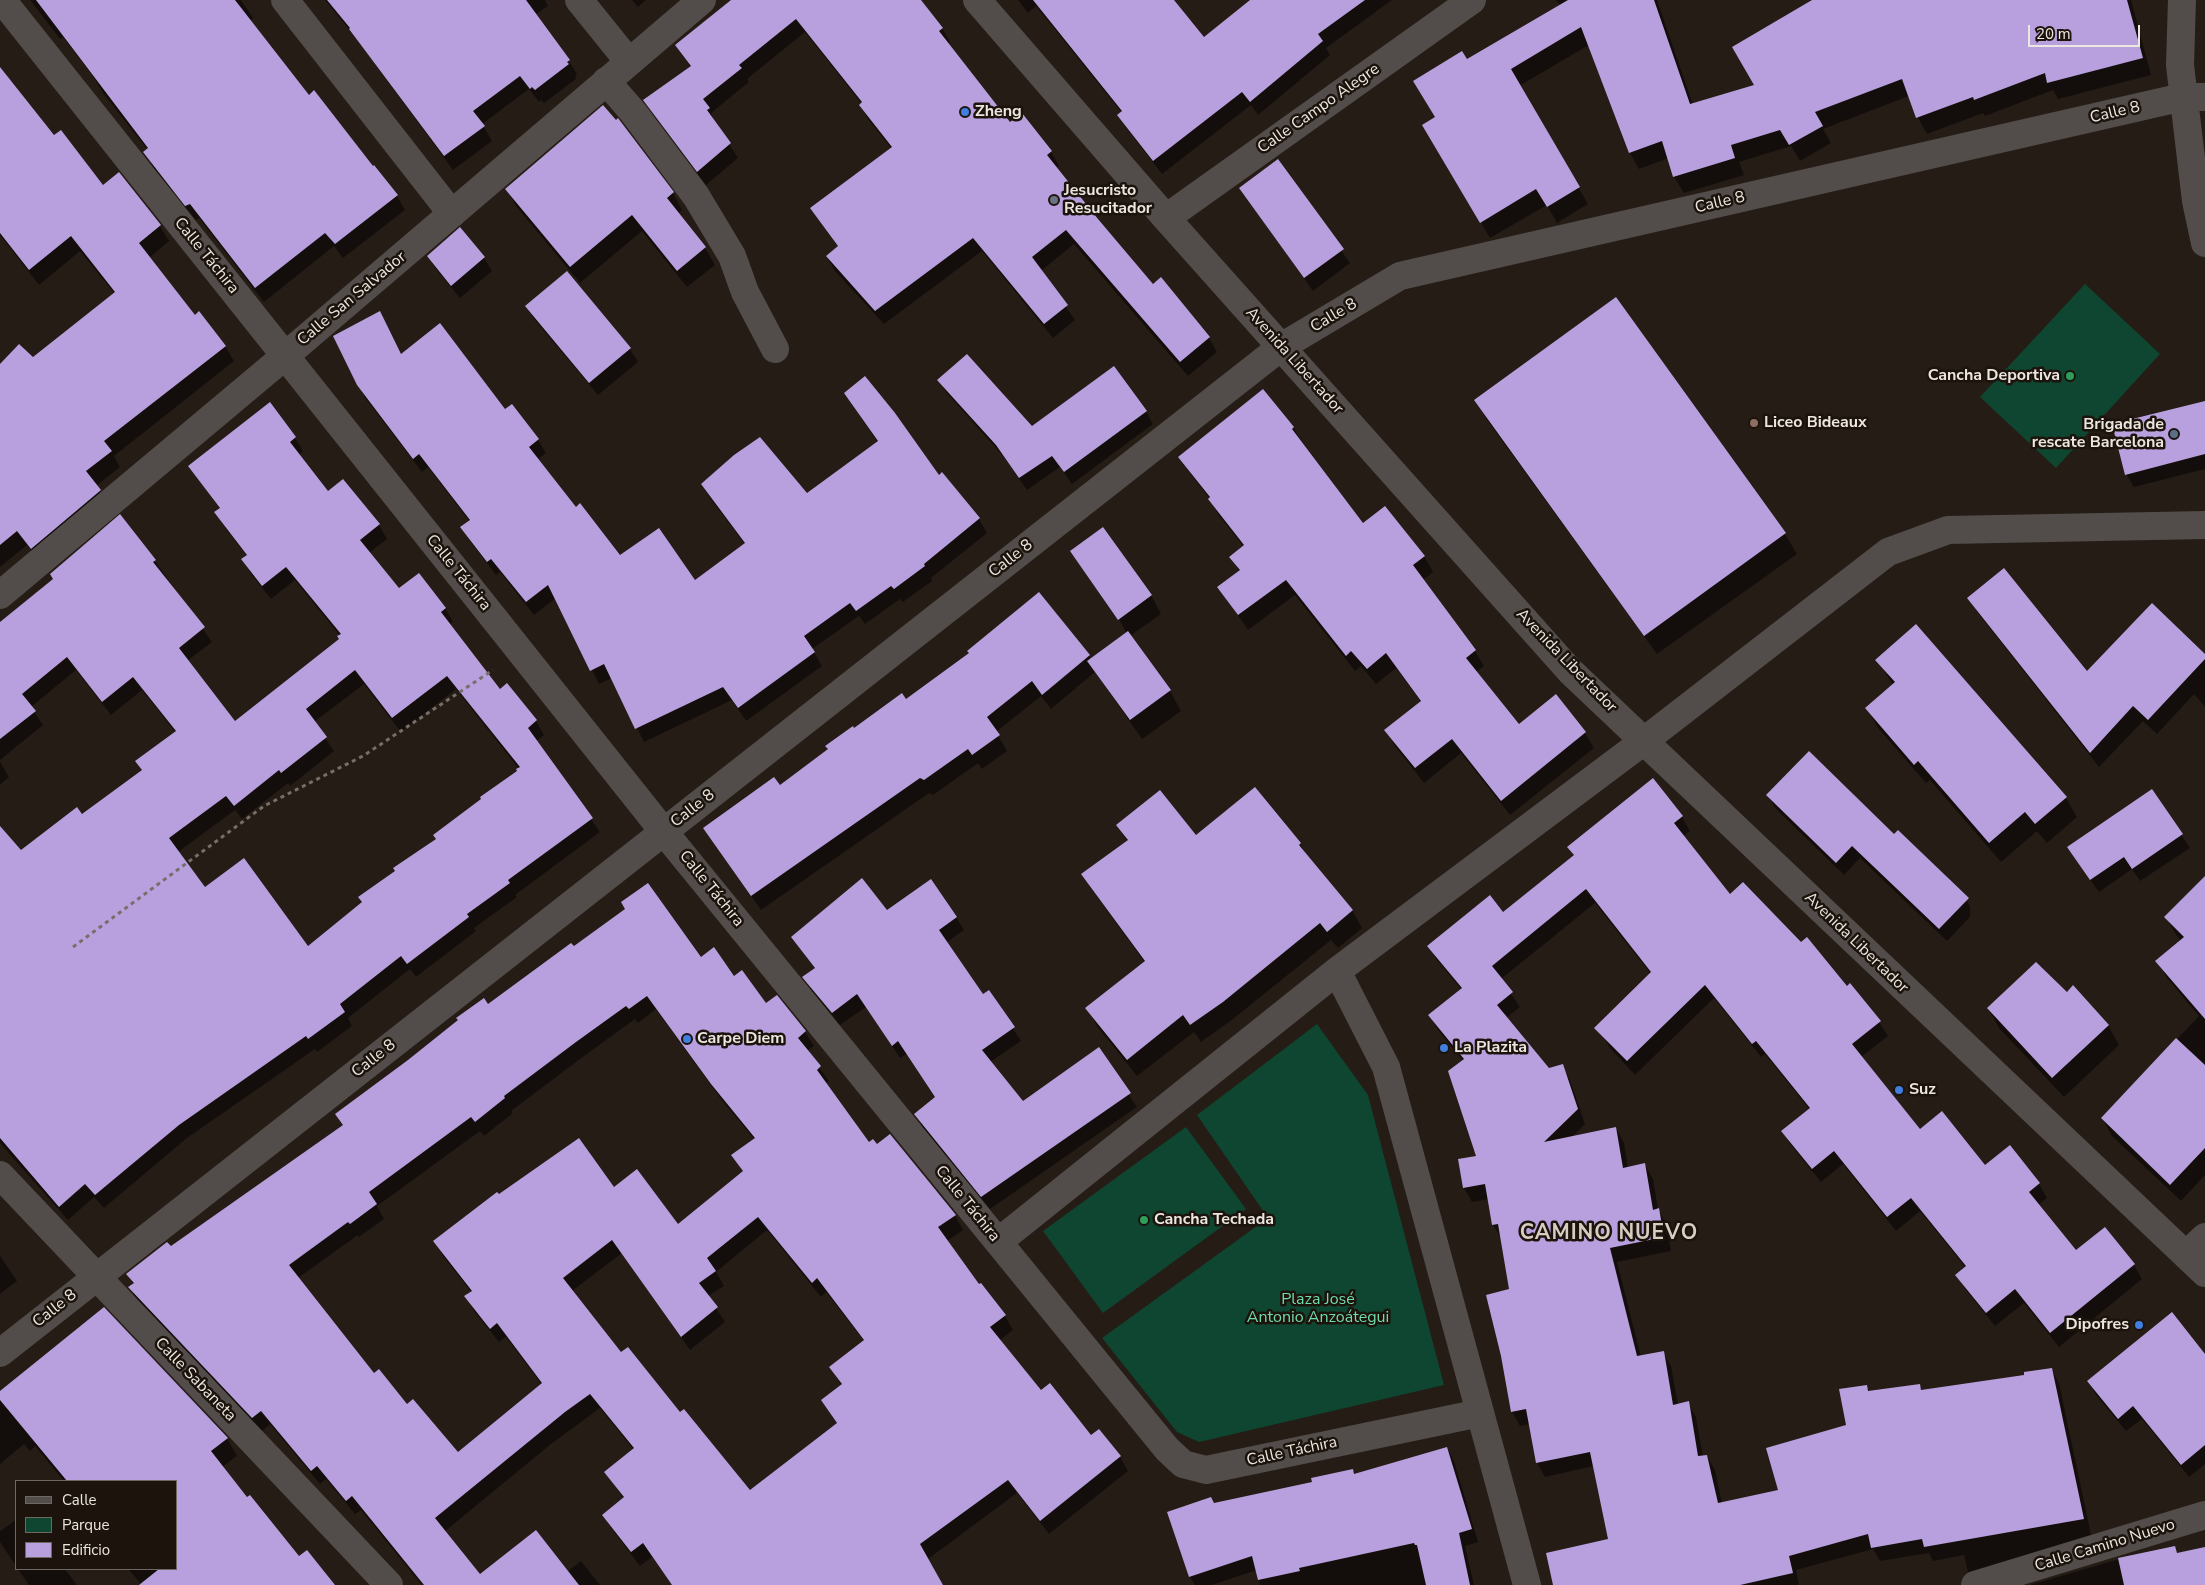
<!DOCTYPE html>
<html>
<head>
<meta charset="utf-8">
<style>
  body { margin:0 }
  #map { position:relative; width:2205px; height:1585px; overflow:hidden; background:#251c15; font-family:"Nunito Sans",sans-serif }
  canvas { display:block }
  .legend { position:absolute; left:15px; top:1480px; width:162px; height:90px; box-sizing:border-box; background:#1b130c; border:1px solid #6f6761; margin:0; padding:6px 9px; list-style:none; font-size:15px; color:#ece6e0 }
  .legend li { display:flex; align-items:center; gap:10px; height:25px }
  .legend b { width:25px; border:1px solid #6f6761 }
  .scale { position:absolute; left:2028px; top:25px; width:112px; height:22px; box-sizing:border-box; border:2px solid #ece6e0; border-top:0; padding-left:6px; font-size:15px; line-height:18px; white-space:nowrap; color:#ece6e0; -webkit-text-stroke:4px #1b130c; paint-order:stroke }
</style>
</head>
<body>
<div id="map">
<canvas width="2205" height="1585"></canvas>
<ul class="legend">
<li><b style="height:6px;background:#524d4a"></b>Calle</li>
<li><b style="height:14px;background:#0e4631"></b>Parque</li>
<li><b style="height:14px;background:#b8a0df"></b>Edificio</li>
</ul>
<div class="scale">20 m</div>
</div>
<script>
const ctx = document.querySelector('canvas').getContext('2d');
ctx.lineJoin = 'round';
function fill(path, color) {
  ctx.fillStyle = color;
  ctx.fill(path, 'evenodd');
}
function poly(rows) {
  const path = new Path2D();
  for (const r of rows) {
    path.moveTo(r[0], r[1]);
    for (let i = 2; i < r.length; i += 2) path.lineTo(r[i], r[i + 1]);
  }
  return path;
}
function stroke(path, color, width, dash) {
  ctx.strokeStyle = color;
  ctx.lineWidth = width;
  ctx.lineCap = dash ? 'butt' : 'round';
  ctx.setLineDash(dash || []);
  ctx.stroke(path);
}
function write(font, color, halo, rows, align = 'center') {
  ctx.font = font + ' "Nunito Sans",sans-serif';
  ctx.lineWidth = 5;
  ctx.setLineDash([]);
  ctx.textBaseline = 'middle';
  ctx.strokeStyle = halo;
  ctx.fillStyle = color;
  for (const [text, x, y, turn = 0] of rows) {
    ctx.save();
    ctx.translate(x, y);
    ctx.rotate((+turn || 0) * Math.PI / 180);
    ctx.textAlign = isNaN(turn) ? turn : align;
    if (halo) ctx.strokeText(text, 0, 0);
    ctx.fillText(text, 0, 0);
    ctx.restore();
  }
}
fill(poly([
  [2085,284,2160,354,2056,468,1980,397],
  [1317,1024,1368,1095,1444,1385,1199,1442,1177,1432,1102,1338,1268,1218,1197,1115],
  [1186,1127,1246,1209,1103,1313,1043,1231]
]), '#0e4631');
fill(poly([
  [30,0,241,0,253,18,249,21,309,97,397,196,405,210,343,258,334,246,264,302,199,218,196,220,153,167,145,152,147,149,103,93,95,79,63,37,60,39],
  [325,0,545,0,548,6,535,15,568,60,577,74,575,76,576,79,544,103,541,100,539,102,529,89,482,124,492,141,453,170,352,33],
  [632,0,646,0,638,7],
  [733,0,920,0,942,28,950,42,948,44,1009,124,1051,152,1059,166,1056,168,1153,286,1209,338,1217,352,1188,376,1074,244,1041,271,1075,320,1053,338,982,251,884,324,835,271,827,257,839,248,812,209,891,148,868,119,860,105,862,104,805,32,747,79,749,82,711,113,716,124,738,158,706,185,653,114,645,100,691,67,676,46],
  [1018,0,1172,0,1203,39,1252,0,1392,0,1326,48,1330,55,1258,115,1251,105,1162,174,1127,129,1119,115,1122,113,1036,6,1028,13],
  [1556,0,1657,0,1693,105,1756,86,1811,0,2131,0,2151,75,2058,99,2053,90,1985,116,1983,113,1927,134,1918,118,1909,96,1823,129,1831,143,1800,161,1791,146,1739,162,1744,175,1684,193,1674,177,1669,158,1639,169,1630,153,1589,45,1519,86,1588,204,1557,223,1547,205,1490,238,1424,125,1437,118,1466,61,1561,6],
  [0,77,103,186,119,174,160,226,169,241,149,258,195,317,225,346,234,361,114,456,120,467,96,486,109,506,40,563,27,545,0,567,0,366,33,359,115,294,80,251,39,285,0,235],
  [1278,161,1350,263,1313,291,1240,188],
  [507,189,673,193,682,210,678,214,705,248,715,265,687,287,642,231,580,283,516,206],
  [460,229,484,258,492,271,460,298,436,269,428,256],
  [567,273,630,349,638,362,598,395,534,319,527,306],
  [1616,299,1785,534,1797,554,1657,654,1487,420,1476,400],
  [380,313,401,355,505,411,538,440,546,453,537,460,575,509,620,556,694,582,745,544,710,498,702,485,807,494,878,443,845,393,938,476,979,519,987,533,931,578,932,581,903,602,900,599,865,624,859,616,812,649,822,666,746,721,732,700,644,742,612,678,599,684,556,598,534,615,500,572,496,575,470,541,462,528,470,522,428,467,422,472,366,399,334,336],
  [939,380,1032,428,1146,411,1153,424,1072,484,1060,467,1027,490,1004,457,946,392],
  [2205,402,2205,469,2134,487,2126,474],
  [269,404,295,438,303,451,299,455,328,492,343,480,379,525,387,539,369,553,399,590,445,608,453,622,449,625,500,690,507,685,536,721,544,735,536,741,600,832,515,895,517,897,474,928,476,931,416,977,410,969,348,1018,352,1026,317,1052,315,1049,187,1138,104,1208,94,1197,68,1220,0,1143,0,827,21,851,82,816,142,771,137,761,176,733,142,690,111,715,76,670,31,707,43,725,0,760,0,624,155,561,212,642,187,661,235,722,341,639,340,636,295,580,271,599,251,574,243,560,247,556,224,526,216,512,220,509,189,466],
  [364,684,401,732,456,689,519,769,519,771,396,871,363,903,307,948,205,888,178,852,235,810,242,819,288,783,290,786,334,751,314,722],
  [1293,427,1302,442,1363,525,1424,556,1433,572,1423,580,1475,651,1484,666,1476,672,1519,725,1556,696,1585,733,1594,748,1510,815,1461,753,1424,783,1395,746,1386,731,1421,702,1396,668,1376,684,1361,666,1355,671,1295,595,1248,630,1219,588,1240,572,1231,557,1244,547,1218,514,1210,499,1189,472,1180,457],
  [1072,552,1151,595,1161,614,1130,636,1170,691,1181,711,1142,739,1095,672,1051,709,1041,696,996,732,1007,751,982,769,978,763,933,795,929,793,761,910,704,829,779,786,854,730,906,701,1089,656,1091,660,1127,634,1116,614,1114,615],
  [1969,598,2087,673,2205,656,2205,707,2194,694,2157,734,2143,721,2099,767,1978,613],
  [1877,660,2066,798,2077,817,2047,843,2037,831,2001,862,1930,780,1926,783,1878,728,1867,708,1893,685],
  [0,762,9,777,0,785],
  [2152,791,2190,848,2140,881,2132,869,2099,892,2077,861],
  [1768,795,1894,835,1962,893,1970,906,1970,917,1947,941,1860,858,1844,875,1775,808],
  [1682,817,1690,831,1682,837,1730,896,1846,988,1879,1022,1888,1036,1861,1057,1920,1131,1985,1166,2009,1147,2039,1184,2047,1198,2038,1205,2076,1252,2105,1228,2134,1265,2142,1279,2059,1347,2024,1303,1995,1326,1965,1289,1957,1275,1966,1268,1920,1211,1896,1231,1843,1164,1821,1182,1791,1145,1783,1131,1810,1110,1765,1054,1761,1057,1714,998,1635,1075,1610,1048,1601,1033,1651,974,1595,903,1501,979,1520,1007,1506,1018,1549,1070,1562,1066,1570,1080,1585,1124,1571,1138,1616,1128,1624,1143,1628,1168,1645,1165,1653,1179,1658,1209,1666,1224,1671,1251,1617,1262,1641,1357,1663,1352,1671,1366,1678,1405,1688,1403,1696,1417,1703,1457,1707,1456,1715,1470,1722,1503,1779,1490,1848,1426,1866,1386,1870,1392,1919,1385,1923,1391,2026,1376,2051,1369,2059,1383,2094,1549,1976,1585,1968,1572,1964,1555,1933,1561,1929,1553,1880,1561,1873,1549,1796,1570,1799,1585,1554,1585,1609,1539,1594,1466,1545,1477,1537,1463,1530,1424,1520,1426,1512,1412,1511,1290,1502,1239,1493,1225,1489,1199,1472,1202,1464,1188,1459,1160,1478,1157,1463,1061,1438,1030,1430,1016,1462,990,1437,960,1429,946,1503,914,1574,855,1569,847],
  [1118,825,1196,837,1300,844,1308,857,1352,910,1362,928,1338,948,1331,940,1233,1019,1201,1042,1194,1032,1137,1076,1097,1026,1087,1008,1145,963,1093,891,1083,874,1128,842],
  [2205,878,2205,1175,2181,1201,2112,1136,2102,1118,2199,1016,2167,978,2157,961,2182,941,2176,935,2166,917],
  [887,911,956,917,964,930,946,943,983,996,989,992,1021,1041,990,1062,1023,1102,1098,1049,1137,1107,990,1209,923,1128,916,1114,936,1098,907,1054,900,1058,866,1007,840,1025,812,990,804,977,815,969,792,938],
  [574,948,701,958,734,978,766,1005,777,997,805,1032,814,1046,807,1051,829,1081,825,1084,869,1144,955,1216,963,1230,947,1241,979,1286,1005,1316,1013,1330,1000,1340,1041,1392,1091,1437,1099,1430,1120,1457,1128,1471,1049,1534,1017,1493,928,1559,942,1585,672,1585,652,1557,640,1566,612,1529,603,1515,624,1499,606,1472,634,1450,600,1408,551,1444,444,1532,480,1575,567,1572,581,1561,600,1585,422,1585,361,1510,355,1514,326,1479,320,1484,270,1424,261,1432,138,1302,130,1288,134,1285,128,1274,171,1248,344,1126,337,1114,488,1006],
  [656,1009,721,1099,755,1140,733,1155,743,1172,678,1226,614,1188,499,1196,435,1241,443,1256,471,1292,466,1296,474,1311,499,1342,506,1337,542,1385,458,1454,374,1374,298,1278,358,1235,359,1237,384,1219,377,1206,480,1131,484,1136,513,1113,511,1111,584,1056,635,1019,638,1023],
  [767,1230,821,1297,826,1292,864,1341,830,1367,842,1386,822,1400,837,1424,750,1491,680,1413,621,1354,572,1291,622,1253,690,1350,725,1322,708,1296,724,1286,716,1272],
  [2067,993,2108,1025,2119,1045,2064,1097,1999,1028,1988,1008],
  [0,1256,17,1281,0,1294],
  [2205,1356,2205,1464,2189,1477,2142,1419,2126,1431,2096,1395,2088,1381],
  [0,1393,227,1438,237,1456,222,1467,299,1558,334,1585,142,1585,128,1569,176,1569,176,1481,64,1481,35,1446,30,1451,24,1444,0,1464],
  [1447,1448,1454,1461,1478,1542,1465,1546,1474,1585,1260,1585,1257,1570,1212,1585,1195,1585,1190,1577,1168,1513,1313,1483,1353,1470,1355,1475],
  [16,1520,16,1566,0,1542,0,1531],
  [2175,1548,2178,1554,2205,1548,2205,1585,2030,1585,2116,1560],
  [18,1569,65,1569,77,1585,29,1585]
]), '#0007');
fill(poly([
  [36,0,235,0,309,95,314,90,373,166,374,165,398,195,335,244,325,233,255,288,190,204,185,206,143,152,148,148],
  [327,0,526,0,570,60,567,62,569,64,535,90,532,87,530,89,520,76,473,111,485,126,444,156,349,29,350,28],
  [731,0,921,0,943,28,939,31,1010,122,1022,113,1052,151,1047,155,1098,219,1153,284,1161,277,1210,337,1180,362,1066,230,1032,257,1068,305,1044,324,973,238,875,311,826,256,838,246,810,208,892,147,859,105,862,102,796,19,739,65,742,68,703,99,710,108,707,110,731,143,697,172,643,100,691,66,675,45],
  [1033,0,1174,0,1204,37,1250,0,1365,0,1318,34,1323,41,1250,102,1242,92,1153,161,1117,115,1122,111],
  [1568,0,1654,0,1690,104,1754,85,1732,47,1812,0,2127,0,2143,58,2047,83,2045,73,1974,100,1973,97,1916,118,1902,79,1815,112,1823,126,1789,145,1780,130,1731,145,1735,158,1673,177,1662,141,1629,153,1581,27,1511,69,1580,187,1547,207,1536,189,1480,223,1422,125,1435,117,1413,81,1462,51,1467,59],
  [0,67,54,135,61,130,103,185,119,172,161,225,139,243,195,315,199,311,226,346,104,441,112,451,86,471,101,490,31,549,17,531,0,545,0,364,19,344,33,357,115,292,71,236,29,270,0,233],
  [603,105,616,120,618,118,621,122,674,192,667,198,706,247,677,271,632,215,570,267,505,189],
  [1278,159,1344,249,1304,278,1239,188],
  [460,227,485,257,451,286,427,256],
  [567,271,631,348,589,383,525,306],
  [1616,297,1786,533,1644,636,1474,400],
  [380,311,401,354,440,323,505,409,512,404,539,439,529,447,576,507,580,503,620,555,659,528,695,580,745,543,701,484,734,455,760,437,807,493,878,441,844,393,865,376,895,413,939,475,942,472,980,518,924,564,925,566,894,589,891,586,856,611,850,603,804,636,815,652,738,708,723,687,635,729,604,664,590,671,548,585,526,602,491,559,487,562,460,527,470,520,419,454,413,459,357,385,333,336],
  [967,354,1032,426,1114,366,1147,411,1064,472,1052,456,1019,478,996,445,937,380],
  [1263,389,1294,427,1292,429,1363,523,1385,506,1425,556,1413,565,1476,650,1466,658,1519,724,1556,694,1586,732,1501,801,1452,739,1415,768,1384,730,1421,701,1386,653,1367,669,1351,651,1346,656,1286,580,1238,615,1217,587,1240,570,1229,557,1244,545,1208,499,1210,497,1178,457],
  [2205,401,2205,454,2125,475,2112,424],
  [270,402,296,437,290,442,328,491,343,479,380,524,360,540,399,588,419,573,446,608,441,612,500,689,507,683,537,720,528,728,593,818,508,880,510,883,467,914,469,917,407,964,401,956,340,1004,345,1012,308,1039,306,1036,179,1125,95,1195,85,1184,59,1207,0,1138,0,826,21,850,77,807,82,814,142,770,135,761,176,731,133,677,102,702,67,657,22,694,36,711,0,739,0,622,53,579,50,574,120,514,156,560,153,562,205,627,179,648,235,721,339,639,337,636,341,634,286,567,262,586,241,559,247,555,214,512,220,508,188,466],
  [355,670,392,718,447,676,520,767,516,769,517,771,480,797,481,799,433,835,436,839,393,868,395,871,358,897,362,902,308,946,244,858,205,887,169,838,226,796,234,806,279,770,281,773,327,737,306,709],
  [1103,527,1152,595,1118,620,1070,551],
  [2004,568,2087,671,2152,603,2205,654,2205,659,2148,720,2133,706,2090,753,1967,598],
  [1039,592,1090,655,1042,695,1032,681,987,717,1000,735,972,755,968,749,924,780,920,778,751,896,703,828,774,777,780,785,828,749,825,746,853,726,854,728,902,693,906,699,969,653,967,651],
  [1916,624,2067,797,2035,824,2025,812,1989,843,1918,761,1914,765,1865,708,1895,682,1875,660],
  [1128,631,1171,690,1130,720,1087,661],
  [1809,751,1894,834,1898,830,1969,898,1939,929,1852,846,1836,863,1766,795],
  [1653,778,1683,816,1674,823,1730,894,1743,882,1801,942,1807,937,1847,986,1850,983,1881,1021,1852,1044,1920,1129,1942,1111,1985,1165,2010,1145,2040,1183,2029,1192,2076,1250,2105,1227,2135,1264,2050,1333,2015,1289,1986,1313,1955,1275,1966,1266,1911,1198,1887,1217,1834,1151,1812,1169,1781,1131,1810,1108,1756,1041,1752,1044,1705,985,1627,1061,1594,1028,1651,972,1586,889,1492,966,1513,992,1497,1005,1549,1068,1563,1064,1578,1109,1544,1142,1616,1127,1623,1168,1645,1163,1653,1210,1659,1208,1664,1237,1610,1248,1637,1356,1664,1351,1673,1405,1689,1401,1698,1456,1707,1455,1718,1503,1778,1490,1766,1448,1846,1425,1839,1389,1867,1385,1868,1391,1920,1384,1921,1390,2024,1375,2024,1372,2052,1368,2084,1519,1924,1547,1922,1539,1871,1548,1868,1534,1789,1556,1793,1573,1740,1585,1553,1585,1546,1553,1608,1539,1590,1452,1536,1463,1526,1409,1511,1412,1501,1356,1486,1295,1509,1289,1498,1224,1492,1225,1485,1184,1463,1188,1458,1159,1476,1156,1448,1071,1464,1059,1428,1015,1462,988,1427,946,1490,895,1503,912,1574,855,1567,847],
  [1255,787,1301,843,1299,845,1353,910,1327,932,1320,923,1223,1002,1190,1025,1183,1015,1127,1060,1085,1008,1145,961,1081,874,1128,840,1116,825,1160,790,1196,835],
  [2152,789,2183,834,2132,869,2124,857,2090,880,2067,847],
  [2205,876,2205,1019,2155,961,2184,937,2164,917],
  [862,878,887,910,931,879,957,917,939,930,983,994,989,990,1015,1027,982,1050,1023,1101,1099,1047,1131,1093,981,1197,914,1114,935,1097,898,1041,892,1046,857,994,832,1013,802,977,815,968,791,937],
  [648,883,701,957,714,947,734,976,742,970,766,1003,777,995,806,1031,798,1038,821,1066,817,1070,869,1142,873,1139,877,1144,890,1134,956,1215,938,1227,979,1284,981,1283,1006,1315,990,1327,1041,1390,1050,1383,1091,1435,1099,1429,1121,1456,1040,1521,1008,1480,920,1544,943,1585,672,1585,643,1543,631,1552,602,1515,624,1497,604,1472,634,1448,590,1394,565,1412,435,1518,480,1574,536,1530,579,1585,424,1585,352,1496,346,1501,317,1466,311,1471,261,1411,252,1418,128,1287,134,1283,126,1274,167,1242,171,1246,343,1125,335,1114,408,1060,458,1020,456,1018,484,998,488,1004,571,943,574,946,625,909,621,902],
  [647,996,711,1084,755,1138,731,1155,743,1171,678,1224,637,1169,614,1187,579,1138,499,1194,497,1192,433,1241,472,1291,464,1296,490,1329,497,1323,542,1383,458,1452,413,1399,407,1404,379,1369,374,1373,289,1265,348,1222,350,1224,377,1204,369,1192,471,1117,475,1122,505,1098,504,1096,576,1042,626,1006,629,1009],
  [758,1217,812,1283,817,1278,864,1340,829,1367,842,1384,821,1400,837,1423,750,1490,684,1409,680,1412,628,1347,621,1352,563,1278,612,1240,681,1337,718,1307,699,1283,716,1271,707,1258],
  [2036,962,2067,992,2073,985,2109,1025,2052,1078,1987,1008],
  [2176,1038,2205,1065,2205,1148,2170,1185,2101,1118],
  [104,1307,228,1438,211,1451,247,1497,250,1495,299,1556,307,1550,335,1585,139,1585,159,1569,176,1569,176,1481,67,1481,0,1400,0,1391],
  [2172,1312,2205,1354,2205,1445,2181,1465,2133,1406,2118,1419,2087,1381],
  [1447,1447,1472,1529,1459,1533,1470,1585,1426,1585,1417,1545,1415,1545,1414,1543,1299,1568,1300,1571,1258,1580,1252,1556,1189,1577,1167,1512,1211,1497,1214,1503,1312,1482,1311,1478,1353,1469,1354,1474],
  [2175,1546,2177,1553,2205,1547,2205,1585,2124,1585,2118,1558]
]), '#b8a0df');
stroke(poly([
  [73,947,264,806,363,756,493,670]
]), '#766e68', 3, [4, 4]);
stroke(poly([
  [2,0,664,832,1167,1449,1183,1464,1206,1470,1480,1413],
  [285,0,452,214],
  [579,0,629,62],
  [977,0,1166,218,1570,671,2205,1273],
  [2182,0,2180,65,2196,201,2205,243],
  [606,81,633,112,696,196,732,256,745,292,775,349],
  [1166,218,1472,0],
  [0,595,285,356,702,0],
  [1337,971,1386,1067,1527,1585],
  [0,1175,389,1585],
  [998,1242,1337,971,1644,741,1888,552,1948,530,2205,525],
  [2186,1255,2205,1237],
  [0,1353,1281,347,1400,276,2183,97,2205,97],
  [1975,1585,2205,1515]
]), '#524d4a', 28);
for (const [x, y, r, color] of [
  [965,112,5,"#3f7fe0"],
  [1054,200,5,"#6b7280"],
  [2070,376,5,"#2e9e5b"],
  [1754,423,5,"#8d6e63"],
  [2174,434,5,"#5c6f8a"],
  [687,1039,5,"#3f7fe0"],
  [1444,1048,5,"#3f7fe0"],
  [1899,1090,5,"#3f7fe0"],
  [1144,1220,5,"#2e9e5b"],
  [2139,1325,5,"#3f7fe0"]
]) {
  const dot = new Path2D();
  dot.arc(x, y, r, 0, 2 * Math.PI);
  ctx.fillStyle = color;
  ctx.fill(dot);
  stroke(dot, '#1b130c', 2);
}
write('16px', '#ece6e0', '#1b130c', [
  ["Calle Campo Alegre",1319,109,-35],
  ["Calle 8",2115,113,-13],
  ["Calle 8",1720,203,-13],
  ["Calle Táchira",206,256,51],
  ["Calle San Salvador",352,299,-40],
  ["Calle 8",1334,316,-31],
  ["Avenida Libertador",1294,361,48],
  ["Calle 8",1011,559,-38],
  ["Calle Táchira",458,573,51],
  ["Avenida Libertador",1566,661,46],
  ["Calle 8",693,809,-38],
  ["Calle Táchira",711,889,51],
  ["Avenida Libertador",1856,943,44],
  ["Calle 8",374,1059,-38],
  ["Calle Táchira",967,1204,51],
  ["Calle 8",55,1309,-38],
  ["Calle Sabaneta",195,1380,46],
  ["Calle Táchira",1292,1452,-12],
  ["Calle Camino Nuevo",2105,1546,-17]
]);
write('bold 16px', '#ece6e0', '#1b130c', [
  ["Zheng",975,112],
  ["Jesucristo",1064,191],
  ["Resucitador",1064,209],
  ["Cancha Deportiva",2060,376,"right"],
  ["Liceo Bideaux",1764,423],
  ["Brigada de",2164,425,"right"],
  ["rescate Barcelona",2164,443,"right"],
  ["Carpe Diem",697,1039],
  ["La Plazita",1454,1048],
  ["Suz",1909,1090],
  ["Cancha Techada",1154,1220],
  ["Dipofres",2129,1325,"right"]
], 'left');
write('16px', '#70dbab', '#1b130c', [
  ["Plaza José",1318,1300],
  ["Antonio Anzoátegui",1318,1318]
]);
ctx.letterSpacing = '1px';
write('bold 21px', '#d8cdc2', '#1b130c', [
  ["CAMINO NUEVO",1609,1234]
]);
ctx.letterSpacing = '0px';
</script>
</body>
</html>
